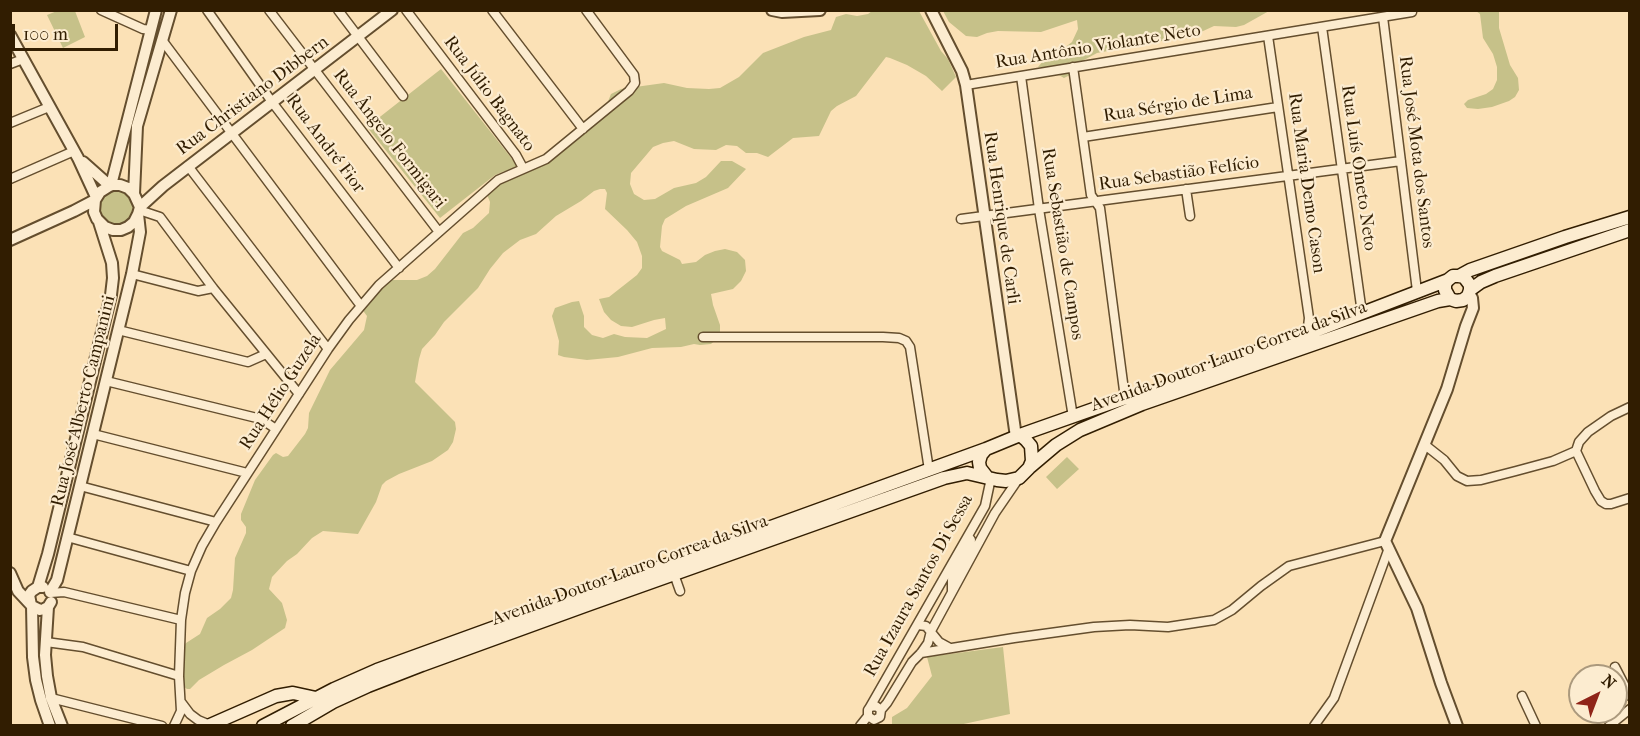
<!DOCTYPE html>
<html>
<head>
<meta charset="utf-8">
<style>
  body { margin:0 }
  #map { position:relative; width:1640px; height:736px; overflow:hidden; background:#fbe1b6; font-family:"IM FELL French Canon",serif }
  canvas { display:block }
  .frame { position:absolute; inset:0; border:12px solid #311d01; pointer-events:none }
  .north { position:absolute; left:1568px; top:664px; width:60px; height:60px; box-sizing:border-box; background:#fcecd0; border:2px solid #ab997d; border-radius:50%; rotate:42deg; font-size:16px; font-weight:700; line-height:24px; text-align:center; color:#311d01 }
  .north::after { content:''; display:block; margin:auto; width:21px; height:27px; background:#8f2418; clip-path:polygon(50% 0,100% 100%,50% 72%,0 100%) }
  .scale { position:absolute; left:12px; top:24px; width:106px; height:27px; box-sizing:border-box; border:3px solid #311d01; border-top:0; padding-left:8px; font-size:18px; line-height:21px; white-space:nowrap; color:#311d01; -webkit-text-stroke:4px #fcecd0; paint-order:stroke }
</style>
</head>
<body>
<div id="map">
<canvas width="1640" height="736"></canvas>
<div class="frame"></div>
<div class="north">N</div>
<div class="scale">100 m</div>
</div>
<script>
const ctx = document.querySelector('canvas').getContext('2d');
ctx.lineJoin = 'round';
function fill(path, color) {
  ctx.fillStyle = color;
  ctx.fill(path, 'evenodd');
}
function poly(rows) {
  const path = new Path2D();
  for (const r of rows) {
    if (r.length === 3) {
      path.moveTo(r[0] + r[2], r[1]);
      path.arc(r[0], r[1], r[2], 0, 2 * Math.PI);
      continue;
    }
    path.moveTo(r[0], r[1]);
    for (let i = 2; i < r.length; i += 2) path.lineTo(r[i], r[i + 1]);
  }
  return path;
}
function stroke(path, color, width, dash) {
  ctx.strokeStyle = color;
  ctx.lineWidth = width;
  ctx.lineCap = dash ? 'butt' : 'round';
  ctx.setLineDash(dash || []);
  ctx.stroke(path);
}
function write(font, color, halo, rows, align = 'center') {
  ctx.font = font + ' "IM FELL French Canon",serif';
  ctx.lineWidth = 4.5;
  ctx.setLineDash([]);
  ctx.textBaseline = 'middle';
  ctx.strokeStyle = halo;
  ctx.fillStyle = color;
  for (const [text, x, y, turn = 0] of rows) {
    ctx.save();
    ctx.translate(x, y);
    ctx.rotate((+turn || 0) * Math.PI / 180);
    ctx.textAlign = isNaN(turn) ? turn : align;
    if (halo) ctx.strokeText(text, 0, 0);
    ctx.fillText(text, 0, 0);
    ctx.restore();
  }
}
fill(poly([
  [57,11,75,11,85,37,63,48,47,15],
  [872,11,919,11,941,51,948,59,956,77,942,91,926,76,907,65,890,58,886,57,856,96,837,106,831,111,819,136,793,138,768,157,757,153,746,153,737,146,726,145,716,150,694,149,674,141,663,143,653,147,631,173,630,184,634,194,644,200,655,199,674,188,696,183,706,177,721,161,732,161,746,169,728,188,686,206,665,219,662,226,660,247,662,251,680,260,682,264,696,262,705,255,715,251,725,249,737,252,745,260,746,271,741,281,733,289,711,294,713,305,720,325,720,336,711,344,700,345,694,344,681,347,652,348,618,357,587,360,564,357,558,355,559,341,552,316,555,308,572,302,579,301,584,316,584,327,592,335,603,338,614,334,625,337,647,338,666,329,665,318,654,320,632,327,621,326,611,320,604,312,599,299,609,297,637,275,642,268,642,256,637,242,627,230,605,209,607,193,605,189,600,189,594,191,581,201,556,216,536,234,520,240,503,253,490,269,478,288,444,322,435,335,422,349,419,359,415,382,455,422,456,429,453,442,448,450,432,461,399,474,386,481,382,485,376,502,358,534,323,531,312,538,297,554,287,561,272,577,269,589,282,603,287,620,285,628,252,650,224,665,199,680,190,689,187,689,183,686,180,651,186,643,200,634,207,618,220,609,231,598,233,590,235,558,246,533,246,527,241,520,241,514,255,480,273,455,276,453,283,457,288,456,305,434,308,428,309,413,330,370,364,330,367,316,361,308,360,305,365,294,377,284,390,280,417,280,427,276,435,269,463,233,473,228,489,213,490,202,486,192,489,182,505,171,495,175,440,218,367,127,441,69,516,164,535,166,587,127,598,123,605,115,607,104,611,94,621,89,664,83,687,88,709,89,720,88,739,77,763,53,804,37,831,30,836,17,846,14,857,16,868,14],
  [943,11,1269,11,1244,25,1236,27,1214,26,1188,38,1162,41,1097,53,1084,60,1070,75,1064,78,1047,68,1038,67,1044,60,1055,55,1072,42,1078,29,1077,20,1041,32,998,31,987,33,977,37,966,36,949,22],
  [1476,11,1499,11,1499,28,1510,65,1518,78,1519,90,1515,97,1509,101,1492,107,1478,109,1467,108,1464,104,1468,100,1486,94,1493,89,1497,80,1497,67,1493,54,1483,38,1480,14],
  [117,208,17],
  [1067,457,1079,469,1057,489,1046,477],
  [1003,647,1010,714,959,725,892,725,892,717,907,708,932,676,927,657]
]), '#c6c189');
const minor = poly([
  [101,10,143,29,151,30],
  [207,10,272,102,399,268],
  [269,10,439,232],
  [338,10,403,96],
  [406,10,516,155,523,168],
  [492,10,583,129],
  [1383,17,1417,291],
  [1322,27,1362,313],
  [1268,36,1309,318,1308,327,1305,335],
  [162,40,361,306],
  [10,64,23,59],
  [1073,67,1091,195,1100,208,1125,398],
  [1021,76,1039,209,1073,417],
  [966,85,1412,12],
  [10,123,49,107],
  [1083,137,1278,107],
  [188,166,328,349],
  [10,179,74,151],
  [1186,189,1190,216],
  [139,210,160,217,213,288,299,394],
  [961,219,1401,161],
  [132,274,198,291,213,288],
  [118,330,248,362,266,354],
  [703,337,883,337,899,338,906,341,910,347,929,470],
  [106,381,261,419,276,429],
  [1630,407,1611,416,1588,432,1579,442,1576,451,1595,491,1601,501,1606,504,1611,504,1630,498],
  [93,434,247,473],
  [1425,445,1444,460,1457,476,1467,481,1481,480,1516,471,1553,461,1576,451],
  [80,486,216,522],
  [67,537,191,571],
  [674,574,680,591],
  [952,591,952,580,953,575,970,546,971,540,968,536],
  [50,593,64,592,181,620],
  [918,625,926,626,939,642,950,648],
  [46,642,83,647,179,676],
  [921,653,1014,638,1094,627,1130,625,1168,627,1214,620,1232,610,1261,586,1289,566,1385,541],
  [1615,667,1630,696],
  [1522,696,1536,726],
  [51,698,162,726],
  [181,702,190,714,198,720,210,725],
  [870,707,985,506,991,478],
  [881,710,876,706,870,707,868,710,868,716,874,720,880,717,881,710,887,703,912,662,921,653,928,643,931,631,995,513,1019,478],
  [174,726,181,711,179,676,181,620,185,593,191,571,202,546,216,522,328,349,349,320,379,285,498,180,546,159,629,91,635,83,634,75,586,10],
  [860,726,868,716],
  [1314,726,1334,698,1389,548],
  [1609,726,1630,709]
]);
const tertiary = poly([
  [772,10,782,12,820,10],
  [931,10,962,71,966,85,1016,437],
  [10,35,78,158,96,197],
  [83,162,110,186],
  [111,185,156,10],
  [134,194,137,126,171,10],
  [140,207,163,186,392,10],
  [10,240,74,211,95,200,100,192,111,185,120,185,128,188,134,194,140,207,138,214,134,222,128,227,121,230,113,230,105,227,97,219,94,212,95,200],
  [10,573,18,591,32,606,40,610,44,609,48,607,51,602],
  [38,587,48,554,111,295,113,278,112,263,99,222],
  [50,592,57,580,132,274,140,232,138,214],
  [31,605,29,595,32,591,38,587,43,587],
  [32,606,33,657,36,680,41,700,50,726],
  [48,607,45,655,47,676,51,698,62,726],
  [1457,726,1441,683,1417,608,1385,541,1447,389,1466,326,1473,308,1472,298,1469,293]
]);
const secondary = poly([
  [1459,276,1470,270,1565,237,1630,217],
  [1470,290,1481,282,1495,276,1630,230],
  [1020,435,1125,398,1151,393,1238,358,1305,335,1448,280],
  [1030,467,1056,445,1080,430,1142,404,1438,301,1450,299,1456,301,1463,300,1468,296,1470,290,1470,285,1464,277,1459,276,1453,276,1448,280,1445,284,1445,290,1450,299],
  [210,725,276,696,293,693,316,698],
  [263,726,334,689,377,670,986,449],
  [292,726,333,702,368,686,422,665,587,605,944,478,967,473,997,480,1006,481,1019,478,1029,468,1032,461,1031,446,1026,440,1020,435,986,449,981,455,979,462,980,468,987,477]
]);
stroke(minor, '#644e2e', 11);
stroke(tertiary, '#644e2e', 14);
stroke(secondary, '#311d01', 15);
stroke(minor, '#fcecd0', 8);
stroke(tertiary, '#fcecd0', 10);
stroke(secondary, '#fcecd0', 12);
write('18px', '#311d01', '#fcecd0', [
  ["Rua Antônio Violante Neto",1098,47,-9],
  ["Rua Júlio Bagnato",489,94,53],
  ["Rua Christiano Dibbern",253,96,-37],
  ["Rua Sérgio de Lima",1178,105,-9],
  ["Rua Ângelo Formigari",389,139,52],
  ["Rua André Fior",325,144,53],
  ["Rua José Mota dos Santos",1416,152,83],
  ["Rua Luís Ometo Neto",1358,168,82],
  ["Rua Sebastião Felício",1179,174,-8],
  ["Rua Maria Demo Cason",1306,183,82],
  ["Rua Henrique de Carli",1001,218,82],
  ["Rua Sebastião de Campos",1062,244,81],
  ["Avenida Doutor Lauro Correa da Silva",1229,357,-20],
  ["Rua Hélio Guzela",281,392,-57],
  ["Rua José Alberto Campanini",84,401,-76],
  ["Avenida Doutor Lauro Correa da Silva",630,571,-20],
  ["Rua Izaura Santos Di Sessa",919,586,-61]
]);
</script>
</body>
</html>
